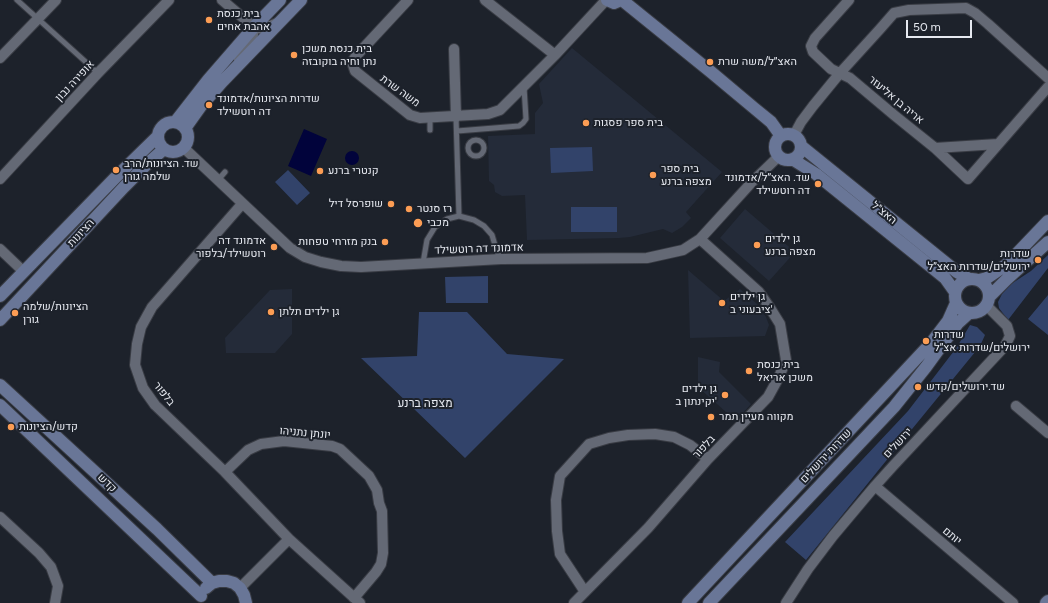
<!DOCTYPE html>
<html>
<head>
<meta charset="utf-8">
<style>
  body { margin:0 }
  #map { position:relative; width:1048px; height:603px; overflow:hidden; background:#1d222b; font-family:Figtree,sans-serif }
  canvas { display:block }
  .scale { position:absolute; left:906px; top:20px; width:66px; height:18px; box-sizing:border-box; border:2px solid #e6e9f0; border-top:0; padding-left:5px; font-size:12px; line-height:14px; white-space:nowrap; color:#e6e9f0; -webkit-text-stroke:3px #1d222b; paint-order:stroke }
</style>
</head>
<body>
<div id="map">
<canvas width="1048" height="603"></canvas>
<div class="scale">50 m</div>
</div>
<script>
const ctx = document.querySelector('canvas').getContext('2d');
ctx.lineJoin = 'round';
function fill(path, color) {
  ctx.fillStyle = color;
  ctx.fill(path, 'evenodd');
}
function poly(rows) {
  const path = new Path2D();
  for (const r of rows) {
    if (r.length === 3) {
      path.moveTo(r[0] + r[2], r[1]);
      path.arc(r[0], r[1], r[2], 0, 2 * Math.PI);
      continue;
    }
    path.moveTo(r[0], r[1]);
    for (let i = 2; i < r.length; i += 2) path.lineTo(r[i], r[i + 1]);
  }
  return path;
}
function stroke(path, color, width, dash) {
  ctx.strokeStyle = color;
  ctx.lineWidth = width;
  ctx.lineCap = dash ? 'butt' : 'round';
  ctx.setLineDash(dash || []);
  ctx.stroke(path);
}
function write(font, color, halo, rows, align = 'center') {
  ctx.font = font + ' Figtree,Heebo,sans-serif';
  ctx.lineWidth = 4;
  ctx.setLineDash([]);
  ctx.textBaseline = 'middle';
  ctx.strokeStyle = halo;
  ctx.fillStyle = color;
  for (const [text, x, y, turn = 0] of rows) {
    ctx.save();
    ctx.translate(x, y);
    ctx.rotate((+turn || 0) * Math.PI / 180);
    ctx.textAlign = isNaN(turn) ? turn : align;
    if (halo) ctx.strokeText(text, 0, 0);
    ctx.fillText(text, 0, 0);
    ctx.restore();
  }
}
fill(poly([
  [572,48,722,172,686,212,691,218,682,227,672,233,663,229,630,237,619,238,527,240,525,195,502,196,495,192,494,185,489,181,488,136,535,134,535,113,543,103,539,84],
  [745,209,795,252,769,281,720,238],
  [688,270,724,301,740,289,757,304,766,317,769,325,765,336,690,338],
  [292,289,292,334,275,353,226,353,225,338,270,290],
  [698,357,720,362,719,372,751,404,736,421,698,387]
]), '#242b39');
fill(poly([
  [592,147,593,171,551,173,550,148],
  [288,170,310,193,297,205,275,182],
  [571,207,617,207,617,232,571,232],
  [1048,255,1048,268,1008,320,999,308,998,302,1002,294,1011,284,1031,271],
  [488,276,488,303,446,303,445,277],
  [1048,295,1048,335,1028,319],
  [419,312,467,312,507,354,564,359,465,458,361,358,417,356],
  [970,325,977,327,985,335,980,346,881,467,806,560,785,542,908,411,957,347]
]), '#32436a');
fill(poly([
  [304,129,327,139,311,176,288,166],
  [352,158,7]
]), '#01033b');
const lane = poly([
  [17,0,98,73],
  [456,117,459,216],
  [430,130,430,118],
  [457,131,519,126,523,123,526,119,524,87],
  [476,148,8],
  [218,180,225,172],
  [423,263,427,240,435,227,447,219,459,216,474,220,484,226,492,235,497,252,501,259]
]);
const street = poly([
  [222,0,254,27,263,29,277,23],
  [408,0,356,56,352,62,355,71,410,115,420,118,488,114,500,110,555,55,606,0],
  [485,0,555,55],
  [849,0,815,38,811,46,813,52,831,69,850,78,894,115,935,148],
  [454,49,456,117],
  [0,58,56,0],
  [239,59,249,44,253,35,254,27],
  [794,135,801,122,813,106,840,73,880,29,894,13,909,10,966,8,975,13,988,24,1048,78],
  [998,144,935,148,968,179,1048,87],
  [184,148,290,248,305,257,321,262,341,266,361,267,501,259,647,258,683,250,700,239,711,227,752,182,779,156],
  [0,179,98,73,169,0],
  [242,204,152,307,141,327,137,344,135,365,143,388,155,405,225,472,289,539,360,603],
  [0,249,23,271],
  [1016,406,1048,433],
  [225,472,248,450,261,444,284,441,332,446,340,449,369,476,377,490,379,503,382,511,383,553,381,564,376,572,354,598],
  [875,486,1013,603],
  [0,517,39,553,51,567,58,586,55,603],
  [240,588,289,539],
  [585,592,560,554,557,531,556,500,560,476,589,444,609,438,628,435,655,434,674,437,690,445,708,459],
  [574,603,648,528,708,459,768,397,779,377,786,360,780,324,770,308,759,292,700,239],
  [786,603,808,569,833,536,875,486,893,466,1005,346,1010,336,1007,326,987,306]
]);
const secondary = poly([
  [607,0,614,3,621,0],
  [622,0,711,72,754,108,771,122,781,136],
  [176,121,208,80,254,27,280,0],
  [173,137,15],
  [186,127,201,106,222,82,301,0],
  [788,147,13],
  [801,146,957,272,969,279],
  [792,159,816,174,945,278,955,292],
  [972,296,17],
  [979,280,987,278,1006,265,1048,221],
  [0,296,115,178,158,136],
  [990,296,1007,279,1048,242],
  [0,320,124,187,147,164,164,149],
  [0,385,157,529,212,583],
  [0,405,201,596],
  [206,588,212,583,219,581,227,581,234,583,240,588,244,595,246,603],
  [688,603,932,342,948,321,956,303],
  [709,603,894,407,926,367,958,323,969,313],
  [1046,603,1048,601]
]);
stroke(lane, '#393c44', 7);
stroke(street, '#393c44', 12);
stroke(secondary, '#393c44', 14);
stroke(lane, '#646975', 5);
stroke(street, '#646975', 10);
stroke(secondary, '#697697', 12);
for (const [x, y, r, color] of [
  [209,20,4,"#fc9d54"],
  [294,55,4,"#fc9d54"],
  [710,62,4,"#fc9d54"],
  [209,105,4,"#fc9d54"],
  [586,123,4,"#fc9d54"],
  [116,170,4,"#fc9d54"],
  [320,171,4,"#fc9d54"],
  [653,175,4,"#fc9d54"],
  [818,184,4,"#fc9d54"],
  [391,204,4,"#fc9d54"],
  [409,209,4,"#fc9d54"],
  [418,223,5,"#fc9d54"],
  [385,242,4,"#fc9d54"],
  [757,245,4,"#fc9d54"],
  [274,247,4,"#fc9d54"],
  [1038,260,4,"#fc9d54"],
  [722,303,4,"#fc9d54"],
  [271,312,4,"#fc9d54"],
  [15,313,4,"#fc9d54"],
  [926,341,4,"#fc9d54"],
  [749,371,4,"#fc9d54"],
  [918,387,4,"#fc9d54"],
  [725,395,4,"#fc9d54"],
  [711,417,4,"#fc9d54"],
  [11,427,4,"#fc9d54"]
]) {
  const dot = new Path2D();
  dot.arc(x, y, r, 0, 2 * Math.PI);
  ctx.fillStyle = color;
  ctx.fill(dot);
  stroke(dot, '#1d222b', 1.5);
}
write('11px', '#e6e9f0', '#1d222b', [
  ["בית כנסת",217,14],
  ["אהבת אחים",217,27],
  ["בית כנסת משכן",302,49],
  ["נתן וחיה בוקובזה",302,62],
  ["האצ״ל/משה שרת",718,62],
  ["שדרות הציונות/אדמונד",217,99],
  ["דה רוטשילד",217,112],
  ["בית ספר פסגות",594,123],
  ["שד. הציונות/הרב",124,164],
  ["שלמה גורן",124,177],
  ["בית ספר",661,169],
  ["מצפה ברנע",661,182],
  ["קנטרי ברנע",328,171],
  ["שד. האצ״ל/אדמונד",810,178,"right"],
  ["דה רוטשילד",810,191,"right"],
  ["שופרסל דיל",383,204,"right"],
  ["רז סנטר",417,209],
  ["מכבי",427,223],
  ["גן ילדים",765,239],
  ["מצפה ברנע",765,252],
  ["אדמונד דה",266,241,"right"],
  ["רוטשילד/בלפור",266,254,"right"],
  ["בנק מזרחי טפחות",377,242,"right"],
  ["שדרות",1030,254,"right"],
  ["ירושלים/שדרות האצ״ל",1030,267,"right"],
  ["גן ילדים",730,297],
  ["ציבעוני ב'",730,310],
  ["הציונות/שלמה",23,307],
  ["גורן",23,320],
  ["גן ילדים תלתן",279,312],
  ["שדרות",934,335],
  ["ירושלים/שדרות אצ״ל",934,348],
  ["בית כנסת",757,365],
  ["משכן אריאל",757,378],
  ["שד.ירושלים/קדש",926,387],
  ["גן ילדים",717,389,"right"],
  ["יקינתון ב'",717,402,"right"],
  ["מקווה מעיין תמר",719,417],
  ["קדש/הציונות",19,427]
], 'left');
write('11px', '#e6e9f0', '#1d222b', [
  ["אופירה נבון",75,81,-47],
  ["משה שרת",400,91,36],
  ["אריה בן אליעזר",896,100,40],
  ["האצ\"ל",884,213,39],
  ["הציונות",81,233,-47],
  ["אדמונד דה רוטשילד",479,249,-2],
  ["בלפור",164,394,51],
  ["יונתן נתניהו",305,433,5],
  ["ירושלים",898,443,-47],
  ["בלפור",704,447,-47],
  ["שדרות ירושלים",826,456,-47],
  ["קדש",107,483,43],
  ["יותם",952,536,40]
]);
write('12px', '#e6e9f0', '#1d222b', [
  ["מצפה ברנע",425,403]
]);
</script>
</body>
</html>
